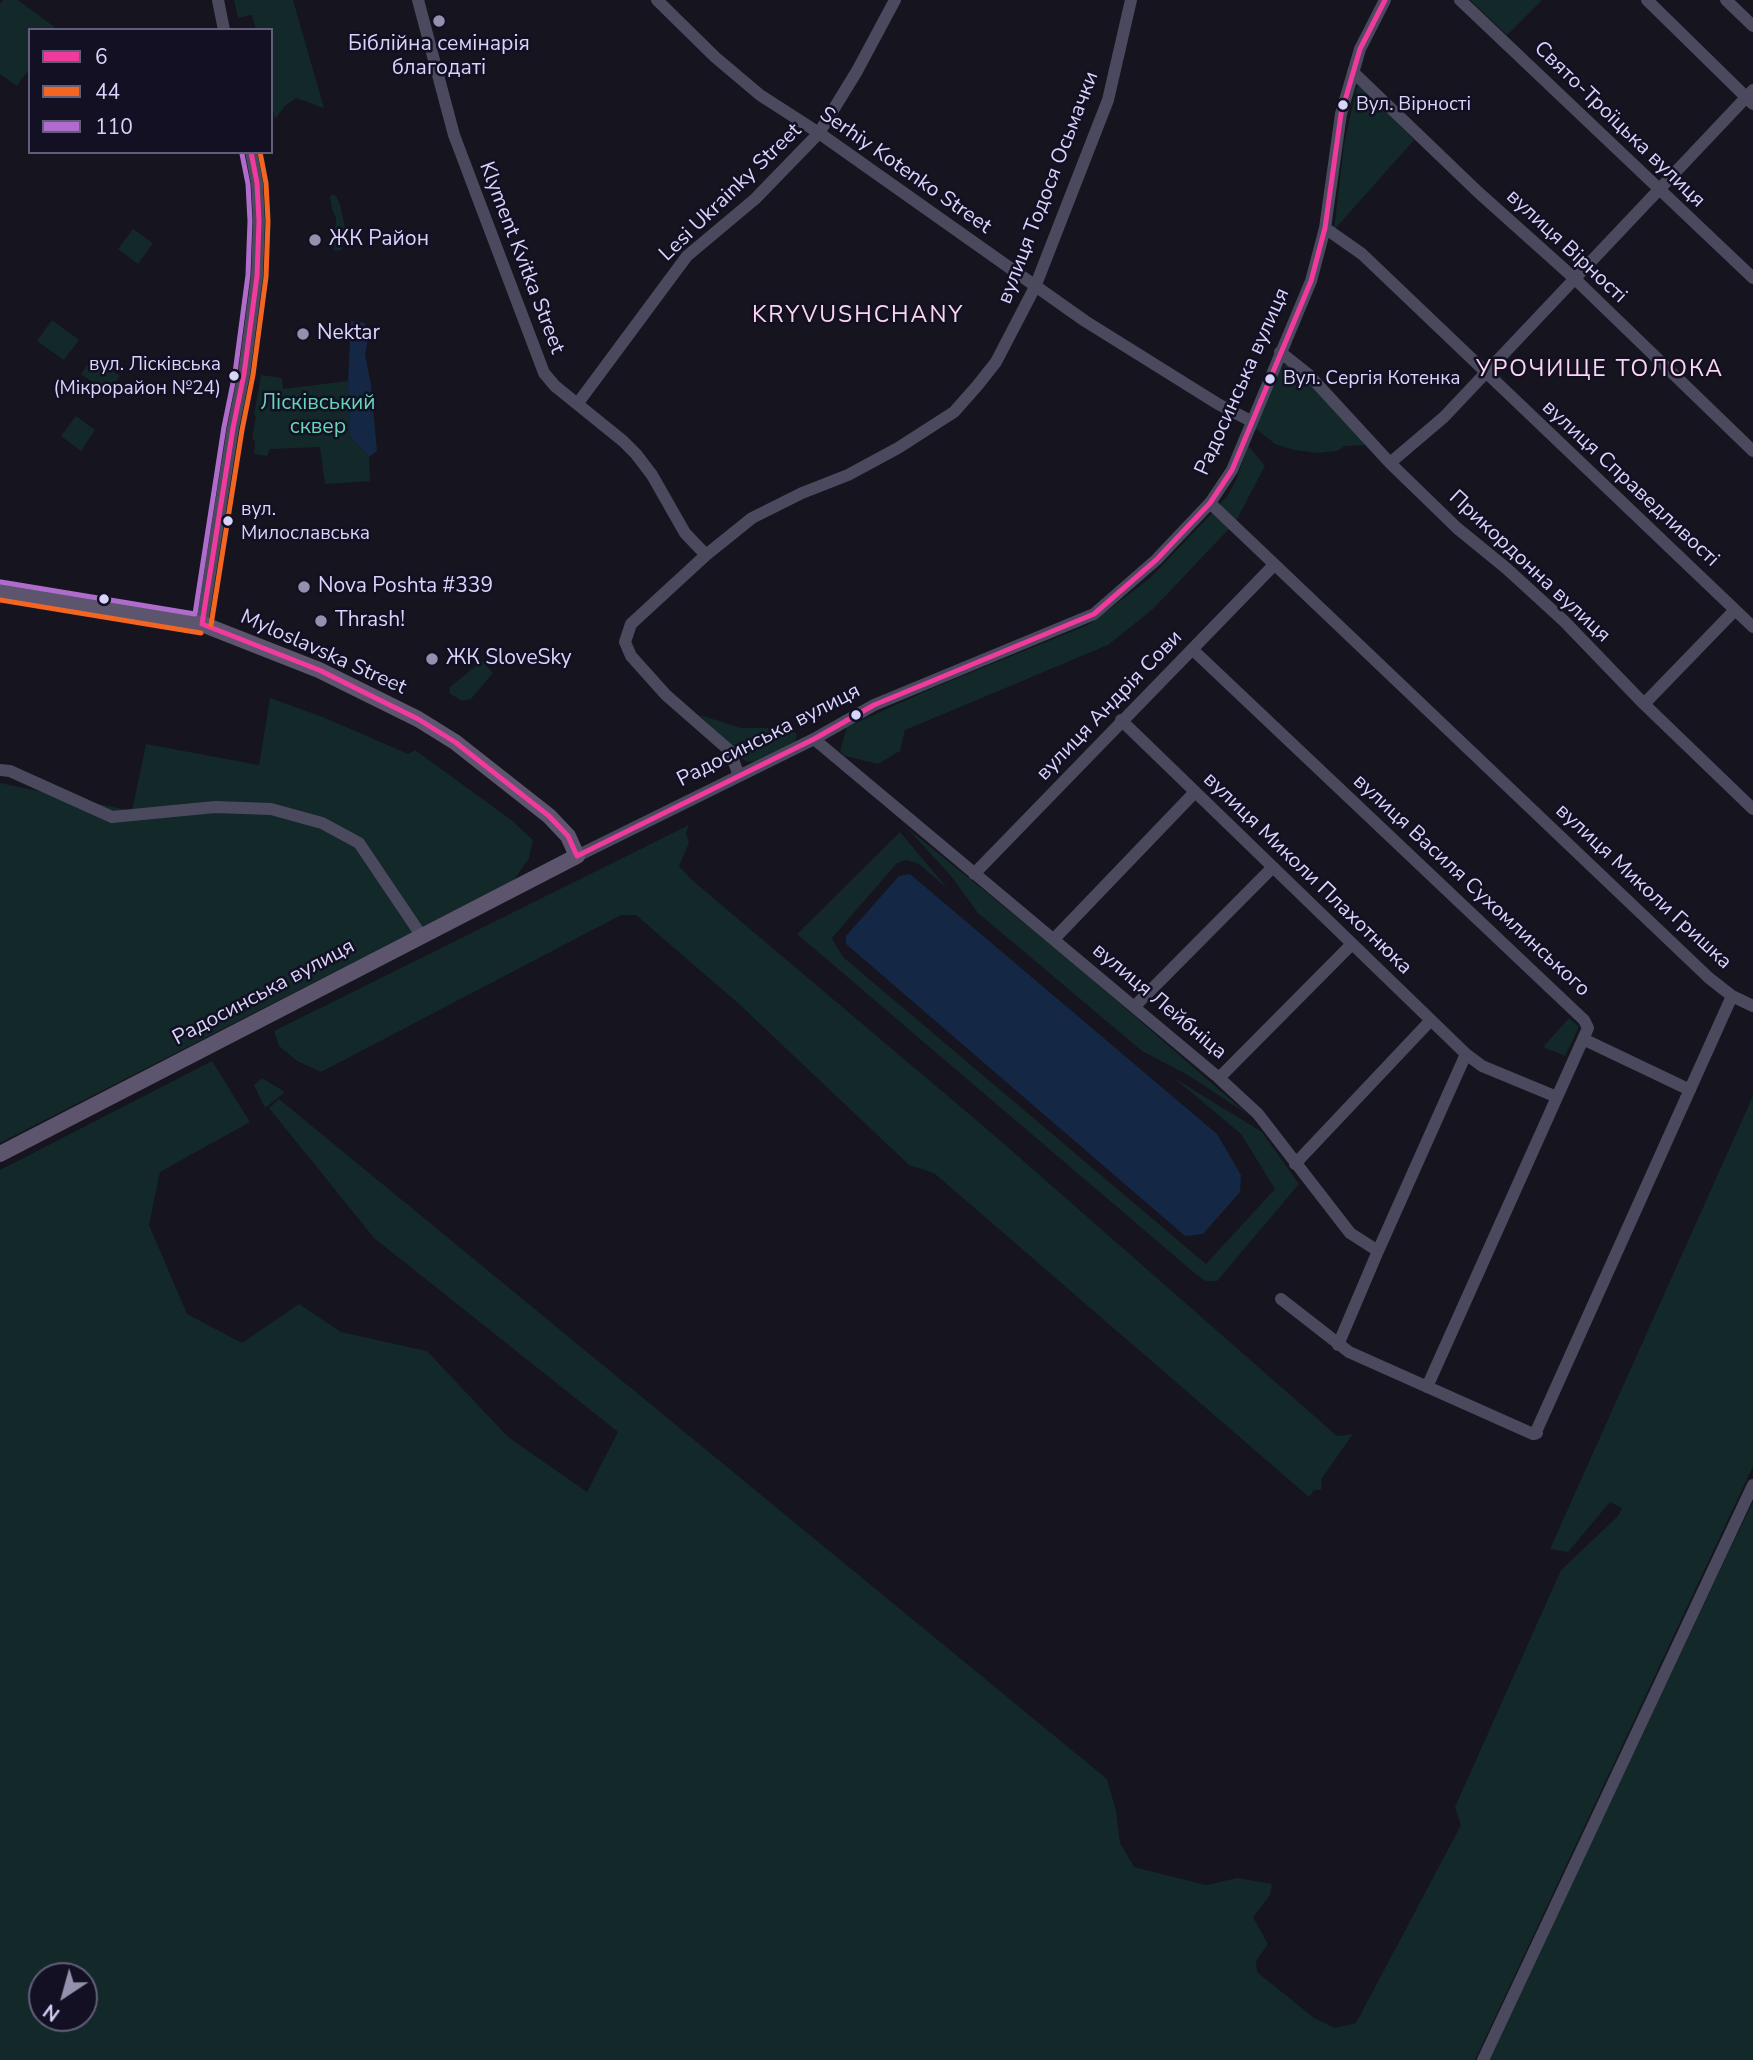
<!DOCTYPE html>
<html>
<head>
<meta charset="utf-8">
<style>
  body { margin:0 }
  #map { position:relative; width:1753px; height:2060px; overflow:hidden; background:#16141e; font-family:"Nunito Sans",sans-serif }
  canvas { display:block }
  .legend { position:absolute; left:28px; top:28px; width:245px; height:126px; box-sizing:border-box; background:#121022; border:2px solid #615e79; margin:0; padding:9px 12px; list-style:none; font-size:21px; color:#d8d4fc }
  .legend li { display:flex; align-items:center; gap:14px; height:35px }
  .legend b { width:35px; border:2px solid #615e79 }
  .north { position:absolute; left:28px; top:1962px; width:70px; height:70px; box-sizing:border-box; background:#121022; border:2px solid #615e79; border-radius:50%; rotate:216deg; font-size:19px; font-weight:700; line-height:28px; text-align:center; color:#d8d4fc }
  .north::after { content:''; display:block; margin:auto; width:24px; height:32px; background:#9491ae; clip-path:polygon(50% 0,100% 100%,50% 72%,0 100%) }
</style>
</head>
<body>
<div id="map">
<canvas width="1753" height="2060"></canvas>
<ul class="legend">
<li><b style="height:9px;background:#f13a9d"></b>6</li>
<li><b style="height:9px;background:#f26522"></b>44</li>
<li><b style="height:9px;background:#b06ccc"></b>110</li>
</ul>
<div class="north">N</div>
</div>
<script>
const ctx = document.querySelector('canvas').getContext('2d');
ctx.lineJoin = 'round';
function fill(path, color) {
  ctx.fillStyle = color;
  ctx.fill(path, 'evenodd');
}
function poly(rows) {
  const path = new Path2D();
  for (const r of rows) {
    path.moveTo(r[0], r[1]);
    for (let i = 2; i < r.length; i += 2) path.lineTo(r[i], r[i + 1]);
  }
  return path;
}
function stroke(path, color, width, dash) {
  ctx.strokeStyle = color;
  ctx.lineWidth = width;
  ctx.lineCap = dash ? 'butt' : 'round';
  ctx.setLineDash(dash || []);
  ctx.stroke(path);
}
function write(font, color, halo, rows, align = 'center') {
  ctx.font = font + ' "Nunito Sans",sans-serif';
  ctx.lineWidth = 5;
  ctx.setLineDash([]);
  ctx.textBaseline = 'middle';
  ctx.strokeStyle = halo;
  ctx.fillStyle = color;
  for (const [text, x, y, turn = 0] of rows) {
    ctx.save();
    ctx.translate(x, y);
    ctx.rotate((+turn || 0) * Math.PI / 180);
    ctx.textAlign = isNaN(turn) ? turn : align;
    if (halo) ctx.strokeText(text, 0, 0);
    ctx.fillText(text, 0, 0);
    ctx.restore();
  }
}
fill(poly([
  [3,0,18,0,57,29,30,30,30,68,17,86,0,74,0,4],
  [234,0,293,0,324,108,296,98,285,106,275,119,271,102,271,30,256,30,252,15,238,18],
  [1470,0,1542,0,1507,35],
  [1357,86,1363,88,1414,140,1334,230,1344,144],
  [332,194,336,196,340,204,345,227,342,250,334,251,336,218,332,209,330,198],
  [133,229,153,243,138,264,118,249],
  [52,320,79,340,64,360,37,341],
  [93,357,120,376,108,393,81,374],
  [1289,363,1368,445,1345,446,1337,451,1318,453,1294,450,1275,444,1255,428,1281,368],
  [261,375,282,378,283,389,348,381,350,436,369,457,370,481,325,484,320,447,270,449,267,456,254,454,255,440,252,439,256,416,254,415],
  [76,416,95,430,81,451,61,436],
  [1248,445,1265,466,1236,521,1219,505,1228,495,1237,478],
  [1213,512,1229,529,1153,609,1108,645,905,730,900,751,878,764,845,756,840,751,847,727,933,688,1090,624,1150,578],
  [482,661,493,673,471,699,462,701,449,693,450,687],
  [270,698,323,717,408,754,415,750,510,819,533,840,529,858,514,880,0,1143,0,783,132,811,146,744,259,765],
  [700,715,741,728,792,728,797,735,795,742,755,761,747,762,740,757],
  [689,825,686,833,689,843,679,866,692,880,995,1136,1337,1436,1353,1434,1322,1478,1321,1490,1314,1490,1309,1497,934,1173,909,1165,739,1004,636,915,621,915,321,1072,297,1061,279,1046,274,1031],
  [906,827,1077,966,1247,1114,1186,1074,1142,1051,978,913,951,876],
  [900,832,948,889,919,864,906,860,897,863,832,938,843,957,1206,1264,1275,1189,1241,1134,1174,1078,1262,1132,1299,1184,1217,1281,1206,1281,1198,1276,797,934],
  [1569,1018,1579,1027,1565,1056,1543,1047],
  [212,1061,250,1122,160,1172,149,1225,187,1314,242,1343,299,1304,341,1332,427,1351,508,1437,587,1492,618,1432,374,1238,269,1108,279,1099,1107,1779,1116,1811,1120,1843,1134,1867,1206,1885,1237,1878,1272,1884,1270,1895,1253,1917,1268,1944,1256,1961,1257,1972,1314,2018,1335,2028,1356,2023,1461,1825,1455,1807,1561,1570,1618,1516,1622,1508,1610,1502,1568,1552,1550,1549,1753,1096,1753,1466,1475,2060,0,2060,0,1170],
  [84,1976,84,2018,42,2018,42,1976],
  [262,1078,285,1092,265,1108,254,1085],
  [1753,1502,1753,2060,1489,2060,1730,1549]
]), '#132828');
fill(poly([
  [351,321,365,323,368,339,365,355,371,385,377,451,369,457,350,436,348,381],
  [910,874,1217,1134,1241,1175,1240,1192,1203,1234,1185,1236,846,944,846,936,899,876]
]), '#142744');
stroke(poly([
  [218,0,224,30],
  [418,0,454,135,544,373,555,386,623,441,636,454,652,475,685,533,706,555],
  [657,0,715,57,760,95,819,133,1085,321,1218,404,1251,421],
  [1460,0,1753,278],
  [1647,0,1753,104],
  [1726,0,1753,26],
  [1353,72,1478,192,1574,278,1753,451],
  [1325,228,1362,254,1753,627],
  [1280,352,1309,375,1390,463,1457,528,1506,568,1564,621,1644,704,1753,809],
  [578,403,687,256,755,199,819,133,857,71,895,0],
  [1390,463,1444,417,1753,90],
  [1210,503,1709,978,1732,996,1535,1434],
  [202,624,233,428,244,374,257,276,259,221,257,183,251,152],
  [1192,649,1584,1020,1588,1028,1427,1387],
  [1644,704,1735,610],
  [1121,720,1466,1054,1378,1251],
  [814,739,1219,1078,1258,1114,1350,1233,1378,1251,1338,1345],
  [0,770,10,771,112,817,215,807,271,809,322,823,359,843,421,935],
  [739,776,730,751,666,695,631,656,625,642,631,624,706,555,752,518,802,493,848,475,898,448,954,412,977,386,996,362,1035,287,1108,100,1131,0],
  [577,856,814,739,874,705,1094,614,1156,560,1210,503,1232,470,1311,281,1325,228,1341,114,1360,49,1385,0],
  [974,874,1274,565],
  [1054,939,1195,792],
  [1732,996,1753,1006],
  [1135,1006,1273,867],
  [1583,1039,1690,1090],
  [1466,1054,1482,1066,1557,1097],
  [1219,1078,1352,944],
  [1295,1164,1431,1020],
  [1281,1299,1349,1352,1533,1434,1537,1433],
  [1483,2060,1753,1485]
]), '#4a495e', 12);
stroke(poly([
  [0,591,202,624,319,670,418,719,455,742,549,816,568,836,577,856,0,1154]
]), '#5d546e', 16);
stroke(poly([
  [251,152,257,183,259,221,257,276,244,374,233,428,202,624,319,670,418,719,455,742,549,816,568,836,577,856,814,739,874,705,1094,614,1156,560,1210,503,1232,470,1311,281,1325,228,1341,114,1360,49,1385,0]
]), '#f13a9d', 5);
stroke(poly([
  [0,600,201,633],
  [211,625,242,430,253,375,266,277,268,221,266,183,260,152]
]), '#f26522', 5);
stroke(poly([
  [1,582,195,614,224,427,235,373,248,275,250,221,248,184,242,154]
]), '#b06ccc', 5);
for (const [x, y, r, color] of [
  [439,21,7,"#9491ae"],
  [1343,105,6,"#d8d4fc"],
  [315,240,7,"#9491ae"],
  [303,334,7,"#9491ae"],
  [234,376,6,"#d8d4fc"],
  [1270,379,6,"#d8d4fc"],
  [228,521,6,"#d8d4fc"],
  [304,587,7,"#9491ae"],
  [104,599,6,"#d8d4fc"],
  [321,621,7,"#9491ae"],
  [432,659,7,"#9491ae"],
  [856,715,6,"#d8d4fc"]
]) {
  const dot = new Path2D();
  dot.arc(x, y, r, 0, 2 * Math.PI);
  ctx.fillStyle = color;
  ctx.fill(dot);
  stroke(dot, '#121022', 2.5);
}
write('19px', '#d8d4fc', '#121022', [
  ["Вул. Вірності",1356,105],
  ["вул. Лісківська",221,365,"right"],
  ["(Мікрорайон №24)",221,389,"right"],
  ["Вул. Сергія Котенка",1283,379],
  ["вул.",241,510],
  ["Милославська",241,534]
], 'left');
write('21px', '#d8d4fc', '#121022', [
  ["Біблійна семінарія",439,45,"center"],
  ["благодаті",439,69,"center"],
  ["ЖК Район",329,240],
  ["Nektar",317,334],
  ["Nova Poshta #339",318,587],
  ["Thrash!",335,621],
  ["ЖК SloveSky",446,659]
], 'left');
write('21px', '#d8d4fc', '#121022', [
  ["Свято-Троїцька вулиця",1619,125,44],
  ["Serhiy Kotenko Street",905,171,35],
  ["вулиця Тодося Осьмачки",1049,188,-69],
  ["Lesi Ukrainky Street",731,193,-44],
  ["вулиця Вірності",1566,247,43],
  ["Klyment Kvitka Street",521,258,69],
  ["Радосинська вулиця",1243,382,-66],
  ["вулиця Справедливості",1630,484,43],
  ["Прикордонна вулиця",1529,567,43],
  ["Myloslavska Street",323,653,24],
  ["вулиця Андрія Сови",1110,706,-46],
  ["Радосинська вулиця",769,736,-27],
  ["вулиця Миколи Плахотнюка",1307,874,44],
  ["вулиця Василя Сухомлинського",1471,886,43],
  ["вулиця Миколи Гришка",1643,887,43],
  ["Радосинська вулиця",264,993,-28],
  ["вулиця Лейбніца",1159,1002,40]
]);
write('21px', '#65d6b8', '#121022', [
  ["Лісківський",318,404],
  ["сквер",318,428]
]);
ctx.letterSpacing = '2px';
write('23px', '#fcd6ef', '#121022', [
  ["KRYVUSHCHANY",858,316],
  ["УРОЧИЩЕ ТОЛОКА",1600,370]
]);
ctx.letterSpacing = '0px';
</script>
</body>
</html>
